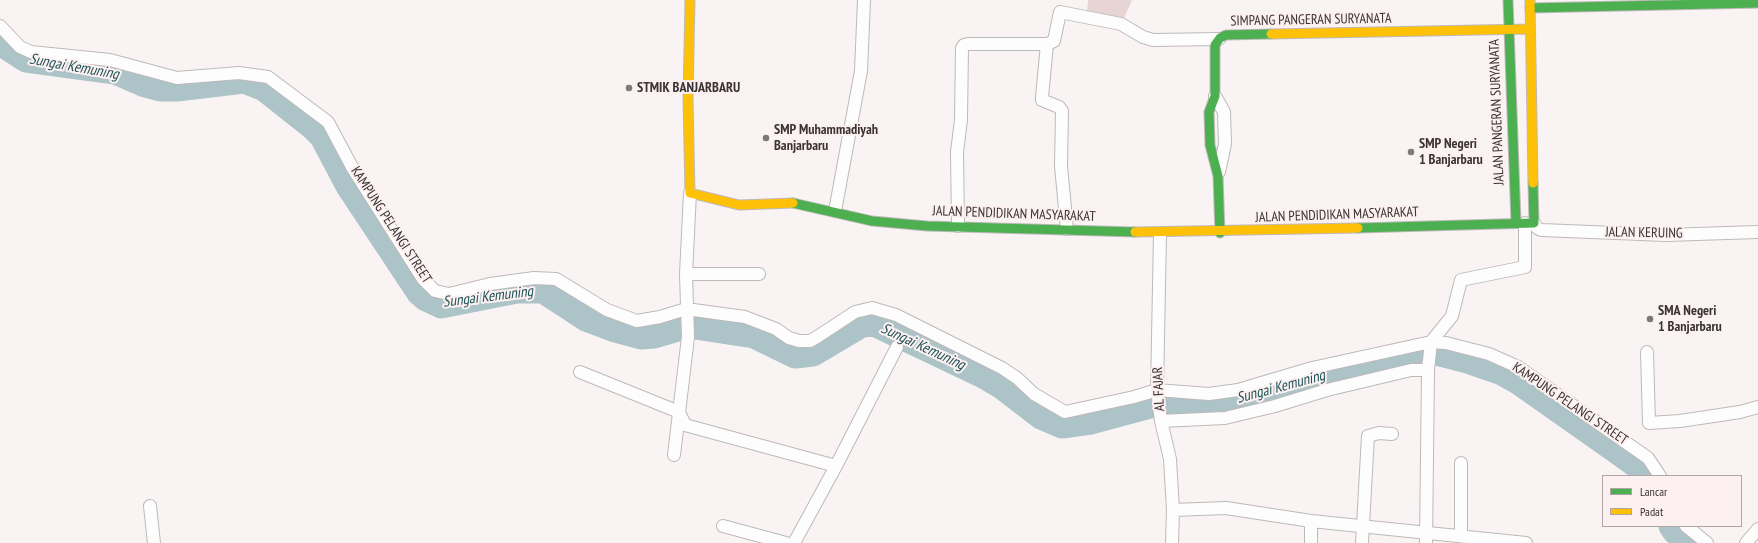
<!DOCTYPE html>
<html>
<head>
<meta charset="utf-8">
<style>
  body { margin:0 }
  #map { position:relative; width:1758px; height:543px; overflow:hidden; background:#faf3f3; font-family:"PT Sans Narrow",sans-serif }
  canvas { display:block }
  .legend { position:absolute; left:1602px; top:475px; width:140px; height:52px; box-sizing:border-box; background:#fdf0f0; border:1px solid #afa5a5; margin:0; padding:5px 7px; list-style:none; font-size:12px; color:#393434 }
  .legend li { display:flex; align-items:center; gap:8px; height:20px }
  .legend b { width:20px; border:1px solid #afa5a5 }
</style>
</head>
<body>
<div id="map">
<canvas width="1758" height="543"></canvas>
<ul class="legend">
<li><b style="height:5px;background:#4caf50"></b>Lancar</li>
<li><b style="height:5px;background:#ffc107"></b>Padat</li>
</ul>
</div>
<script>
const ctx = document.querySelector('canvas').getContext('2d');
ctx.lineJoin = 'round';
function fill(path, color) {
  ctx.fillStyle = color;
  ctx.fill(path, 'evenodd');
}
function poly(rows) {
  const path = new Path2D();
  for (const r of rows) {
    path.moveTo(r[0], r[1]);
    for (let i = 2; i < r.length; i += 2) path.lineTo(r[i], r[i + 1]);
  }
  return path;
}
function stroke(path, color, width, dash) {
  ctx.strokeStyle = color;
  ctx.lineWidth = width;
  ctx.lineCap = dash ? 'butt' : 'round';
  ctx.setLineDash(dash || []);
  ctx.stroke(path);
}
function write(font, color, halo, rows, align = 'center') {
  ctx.font = font + ' "PT Sans Narrow",sans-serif';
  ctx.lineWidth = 4;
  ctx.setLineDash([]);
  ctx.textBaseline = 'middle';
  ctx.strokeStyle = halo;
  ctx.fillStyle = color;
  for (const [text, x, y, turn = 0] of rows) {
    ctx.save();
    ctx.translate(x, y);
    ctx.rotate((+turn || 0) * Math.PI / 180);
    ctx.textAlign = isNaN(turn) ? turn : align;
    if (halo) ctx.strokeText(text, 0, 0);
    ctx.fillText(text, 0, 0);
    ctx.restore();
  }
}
fill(poly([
  [1088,0,1132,0,1123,21,1087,12]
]), '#e7d5d6');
stroke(poly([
  [0,43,26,60,115,72,145,85,160,89,177,89,244,81,264,89,312,127,322,137,348,186,419,293,426,299,441,306,517,291,543,291,586,319,615,330,641,337,654,336,685,327,695,327,754,336,795,356,813,354,862,325,874,324,983,376,1002,387,1041,417,1062,426,1091,422,1158,404,1220,403,1238,400,1355,368,1427,353,1436,353,1467,361,1502,373,1518,382,1616,451,1637,466,1644,476],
  [1671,526,1675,532,1689,543]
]), '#acc4c8', 25);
const street = poly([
  [0,26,20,47,31,52,110,60,177,78,239,73,268,77,328,122,352,167,423,279,435,291,449,294,490,284,534,278,556,279,607,310,637,321,660,317,686,309,745,317,776,329,789,338,799,341,810,341,817,337,855,312,872,308,896,315,1002,368,1017,378,1034,394,1065,412,1134,397,1157,390,1209,394,1238,390,1312,368,1431,342,1446,343,1489,354,1518,367,1648,458,1660,476],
  [1215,96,1224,112,1225,144,1219,172],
  [835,211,861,71,864,0],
  [1534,223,1537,228,1541,230,1666,235,1758,232],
  [958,226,957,152,961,120,962,48,964,45,968,44,1047,44],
  [1067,229,1061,166,1062,111,1059,107,1042,100,1042,97,1047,44,1054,41,1060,12,1121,24,1143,37,1153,40,1219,39],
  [1160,233,1157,390,1161,421,1170,459,1173,510,1172,543],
  [686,274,759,274],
  [1647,352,1649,423,1680,421,1740,412,1758,407],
  [580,372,679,412,685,425,836,466,794,543],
  [1161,421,1225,418,1275,406,1327,390,1411,370,1428,370],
  [674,455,688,337,686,274,690,193],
  [836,466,897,347],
  [150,506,154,543],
  [1173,510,1226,508,1311,521,1526,543],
  [723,526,786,543],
  [1686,526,1707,543],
  [1461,536,1461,463],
  [1311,543,1311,521],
  [1362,543,1368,436,1379,433,1392,434],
  [1426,543,1428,370,1431,342,1452,316,1461,280,1525,267,1525,223],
  [1746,543,1758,529]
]);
const fast = poly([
  [1508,0,1516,223],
  [1530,8,1758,3],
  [793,203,872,221,927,226,1135,232],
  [1358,228,1534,223,1533,183],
  [1220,233,1218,176,1210,145,1209,112,1215,96,1215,45,1220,38,1226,35,1271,34]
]);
const slow = poly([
  [690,0,688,99,690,193,739,205,793,203],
  [1530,0,1533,183],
  [1271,34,1530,29],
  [1135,232,1358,228]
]);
stroke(street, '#beb9b9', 14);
stroke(fast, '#beb9b9', 11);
stroke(slow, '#beb9b9', 11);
stroke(street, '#fefdfd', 12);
stroke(fast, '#4caf50', 9);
stroke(slow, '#ffc107', 9);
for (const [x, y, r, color] of [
  [629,88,4,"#7d7777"],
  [766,138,4,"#7d7777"],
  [1411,152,4,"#7d7777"],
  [1650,319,4,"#7d7777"]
]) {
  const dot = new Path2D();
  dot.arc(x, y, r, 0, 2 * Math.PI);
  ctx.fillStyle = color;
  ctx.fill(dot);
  stroke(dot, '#fdf0f0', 1.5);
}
write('14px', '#393434', '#fdf0f0', [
  ["SIMPANG PANGERAN SURYANATA",1311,20,-1],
  ["JALAN PANGERAN SURYANATA",1497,112,-92],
  ["JALAN PENDIDIKAN MASYARAKAT",1014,214,2],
  ["JALAN PENDIDIKAN MASYARAKAT",1337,215,-2],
  ["KAMPUNG PELANGI STREET",391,225,57],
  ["JALAN KERUING",1644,233,1],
  ["AL FAJAR",1159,389,-93],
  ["KAMPUNG PELANGI STREET",1570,404,34]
]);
write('bold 14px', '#393434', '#fdf0f0', [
  ["STMIK BANJARBARU",637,88],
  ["SMP Muhammadiyah",774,130],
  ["Banjarbaru",774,146],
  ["SMP Negeri",1419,144],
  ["1 Banjarbaru",1419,160],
  ["SMA Negeri",1658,311],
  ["1 Banjarbaru",1658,327]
], 'left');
write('italic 15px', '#1c5359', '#fdf0f0', [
  ["Sungai Kemuning",74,67,10],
  ["Sungai Kemuning",488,297,-7],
  ["Sungai Kemuning",923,347,25],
  ["Sungai Kemuning",1281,387,-15]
]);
</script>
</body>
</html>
